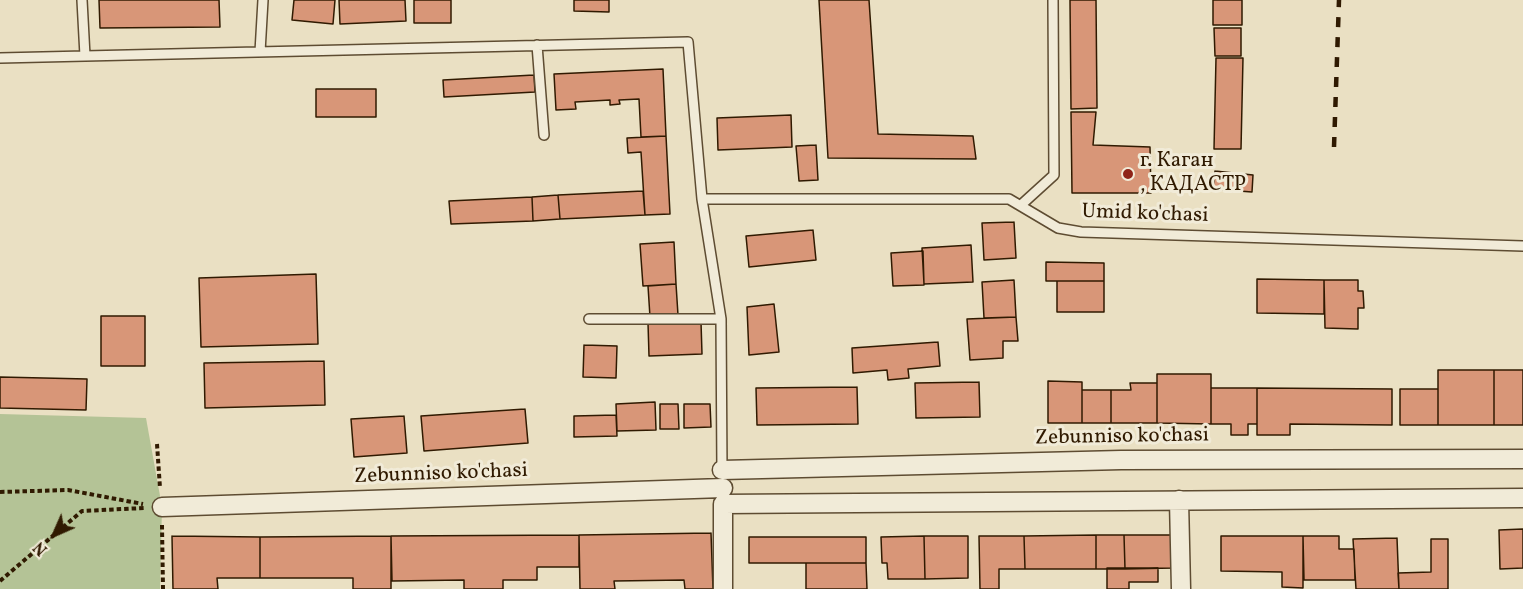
<!DOCTYPE html>
<html>
<head>
<meta charset="utf-8">
<style>
  body { margin:0 }
  #map { position:relative; width:1523px; height:589px; overflow:hidden; background:#eae0c3; font-family:Vollkorn,serif }
  canvas { display:block }
  .north { position:absolute; left:24px; top:505px; width:60px; height:60px; -webkit-text-stroke:4px #f1ebd8; paint-order:stroke; rotate:225deg; font-size:16px; font-weight:700; line-height:24px; text-align:center; color:#301a01 }
  .north::after { content:''; display:block; margin:auto; width:21px; height:27px; background:#301a01; clip-path:polygon(50% 0,100% 100%,50% 72%,0 100%) }
</style>
</head>
<body>
<div id="map">
<canvas width="1523" height="589"></canvas>
<div class="north">N</div>
</div>
<script>
const ctx = document.querySelector('canvas').getContext('2d');
ctx.lineJoin = 'round';
function fill(path, color) {
  ctx.fillStyle = color;
  ctx.fill(path, 'evenodd');
}
function poly(rows) {
  const path = new Path2D();
  for (const r of rows) {
    path.moveTo(r[0], r[1]);
    for (let i = 2; i < r.length; i += 2) path.lineTo(r[i], r[i + 1]);
  }
  return path;
}
function stroke(path, color, width, dash) {
  ctx.strokeStyle = color;
  ctx.lineWidth = width;
  ctx.lineCap = dash ? 'butt' : 'round';
  ctx.setLineDash(dash || []);
  ctx.stroke(path);
}
function write(font, color, halo, rows, align = 'center') {
  ctx.font = font + ' Vollkorn,serif';
  ctx.lineWidth = 6;
  ctx.setLineDash([]);
  ctx.textBaseline = 'middle';
  ctx.strokeStyle = halo;
  ctx.fillStyle = color;
  for (const [text, x, y, turn = 0] of rows) {
    ctx.save();
    ctx.translate(x, y);
    ctx.rotate((+turn || 0) * Math.PI / 180);
    ctx.textAlign = isNaN(turn) ? turn : align;
    if (halo) ctx.strokeText(text, 0, 0);
    ctx.fillText(text, 0, 0);
    ctx.restore();
  }
}
fill(poly([
  [0,414,146,418,162,507,160,589,0,589]
]), '#b4c396');
const building = poly([
  [99,0,219,0,220,27,100,28,99,0],
  [294,0,335,0,333,24,292,20,294,0],
  [339,0,405,0,406,21,340,24,339,0],
  [414,0,451,0,451,23,414,23,414,0],
  [574,0,609,0,609,12,574,11,574,0],
  [819,0,869,0,878,134,973,136,976,159,828,158,819,0],
  [1070,0,1096,0,1097,108,1071,109,1070,0],
  [1213,0,1242,0,1242,25,1213,25,1213,0],
  [1214,28,1241,28,1241,56,1215,56,1214,28],
  [1216,58,1243,58,1241,149,1214,149,1216,58],
  [663,69,666,136,641,137,639,99,619,100,620,104,610,105,610,100,575,102,576,109,556,110,554,74,663,69],
  [534,75,535,92,444,97,443,80,534,75],
  [316,89,376,89,376,117,316,117,316,89],
  [1071,112,1096,112,1093,145,1150,147,1151,193,1072,193,1071,112],
  [791,115,792,147,718,150,717,118,791,115],
  [666,136,670,214,645,215,641,152,628,153,627,138,666,136],
  [816,145,818,180,799,181,796,146,816,145],
  [1215,171,1253,175,1252,192,1213,189,1215,171],
  [643,191,645,215,560,219,558,195,643,191],
  [558,195,560,219,533,221,532,197,558,195],
  [532,197,533,221,451,224,449,201,532,197],
  [1014,222,1016,258,984,260,982,223,1014,222],
  [813,230,816,260,749,267,746,236,813,230],
  [674,242,676,284,643,286,640,244,674,242],
  [971,245,973,282,924,284,922,248,971,245],
  [923,251,924,285,893,286,891,253,923,251],
  [1046,262,1104,263,1104,281,1046,281,1046,262],
  [316,274,318,344,201,347,199,278,316,274],
  [1257,279,1324,280,1324,314,1257,313,1257,279],
  [1014,280,1016,317,984,318,982,282,1014,280],
  [1324,280,1358,280,1358,291,1363,291,1364,308,1358,308,1358,329,1325,328,1324,280],
  [1057,281,1104,281,1104,312,1057,312,1057,281],
  [676,284,678,315,650,317,648,286,676,284],
  [774,304,779,352,749,355,747,307,774,304],
  [101,316,145,316,145,366,101,366,101,316],
  [1016,317,1018,341,1003,341,1003,358,970,360,967,319,1016,317],
  [701,322,702,354,649,356,648,323,701,322],
  [938,342,940,366,908,369,909,378,888,380,887,370,853,373,852,348,938,342],
  [584,345,617,346,616,378,583,377,584,345],
  [324,361,325,405,205,408,204,363,324,361],
  [1438,370,1494,370,1494,425,1438,425,1438,370],
  [1494,370,1523,370,1523,425,1494,425,1494,370],
  [1157,374,1211,374,1211,424,1157,423,1157,374],
  [0,377,87,379,86,410,0,408,0,377],
  [1048,381,1082,382,1082,423,1048,423,1048,381],
  [979,382,980,417,916,418,915,383,979,382],
  [1130,383,1157,383,1157,423,1111,423,1111,390,1131,390,1130,383],
  [857,387,858,424,757,425,756,388,857,387],
  [1211,388,1257,388,1257,424,1248,424,1248,435,1231,435,1231,424,1211,424,1211,388],
  [1257,388,1392,389,1392,425,1290,424,1290,435,1257,435,1257,388],
  [1400,389,1438,389,1438,425,1400,425,1400,389],
  [1082,390,1111,390,1111,423,1082,423,1082,390],
  [655,402,656,430,617,431,616,404,655,402],
  [660,404,678,404,679,429,660,429,660,404],
  [684,404,710,404,711,427,684,428,684,404],
  [525,409,528,443,424,451,421,416,525,409],
  [616,415,617,436,574,437,574,416,616,415],
  [404,416,407,453,354,457,351,419,404,416],
  [1523,529,1523,568,1500,569,1499,530,1523,529],
  [711,533,713,589,685,589,684,580,614,581,615,589,580,589,579,535,711,533],
  [579,535,579,567,537,567,537,580,503,580,503,589,464,589,464,580,392,581,391,536,579,535],
  [1096,535,1124,535,1125,569,1096,569,1096,535],
  [1096,535,1096,569,1025,569,1024,536,1096,535],
  [1124,535,1173,535,1173,568,1125,569,1124,535],
  [172,536,260,537,260,578,217,578,218,589,173,589,172,536],
  [391,536,391,589,353,589,353,578,260,578,260,537,391,536],
  [924,536,925,579,888,579,887,563,882,563,881,537,924,536],
  [924,536,968,536,968,578,925,579,924,536],
  [979,536,1024,536,1025,569,999,569,999,589,980,589,979,536],
  [1221,536,1303,536,1303,588,1282,587,1282,572,1221,571,1221,536],
  [1303,536,1339,536,1339,549,1354,549,1355,580,1304,580,1303,536],
  [749,537,866,537,866,563,749,563,749,537],
  [1397,538,1399,589,1356,589,1353,539,1397,538],
  [1431,539,1448,539,1448,589,1399,589,1398,573,1431,572,1431,539],
  [806,563,866,563,867,589,806,589,806,563],
  [1107,568,1158,568,1158,582,1129,582,1129,589,1107,589,1107,568]
]);
fill(building, '#d89678');
stroke(building, '#301a01', 1.5);
const service = poly([
  [82,0,85,56,688,42,702,199,721,319,722,473],
  [537,45,544,135],
  [260,52,263,0],
  [0,58,85,56],
  [702,199,1009,199,1058,228,1081,232,1523,246],
  [1021,205,1054,175,1053,0],
  [589,319,721,319]
]);
const minor = poly([
  [722,470,1121,460,1523,459],
  [1179,500,1181,589],
  [162,507,723,488],
  [723,589,723,504,1523,498]
]);
stroke(service, '#5e4c32', 12);
stroke(minor, '#5e4c32', 21);
stroke(poly([
  [157,444,160,488],
  [0,492,68,490,143,504],
  [162,525,163,589],
  [0,581,82,511,144,508]
]), '#301a01', 4, [4.5, 3]);
stroke(service, '#f1ebd8', 9);
stroke(minor, '#f1ebd8', 18);
stroke(poly([
  [1334,147,1339,0]
]), '#301a01', 4.5, [10, 10]);
for (const [x, y, r, color] of [
  [1128,174,6,"#8f2418"]
]) {
  const dot = new Path2D();
  dot.arc(x, y, r, 0, 2 * Math.PI);
  ctx.fillStyle = color;
  ctx.fill(dot);
  stroke(dot, '#f1ebd8', 2);
}
write('21px', '#301a01', '#f1ebd8', [
  ["г. Каган",1140,162],
  [", КАДАСТР",1140,186]
], 'left');
write('21px', '#301a01', '#f1ebd8', [
  ["Umid ko'chasi",1145,215,2],
  ["Zebunniso ko'chasi",1122,438,-1],
  ["Zebunniso ko'chasi",441,475,-2]
]);
</script>
</body>
</html>
